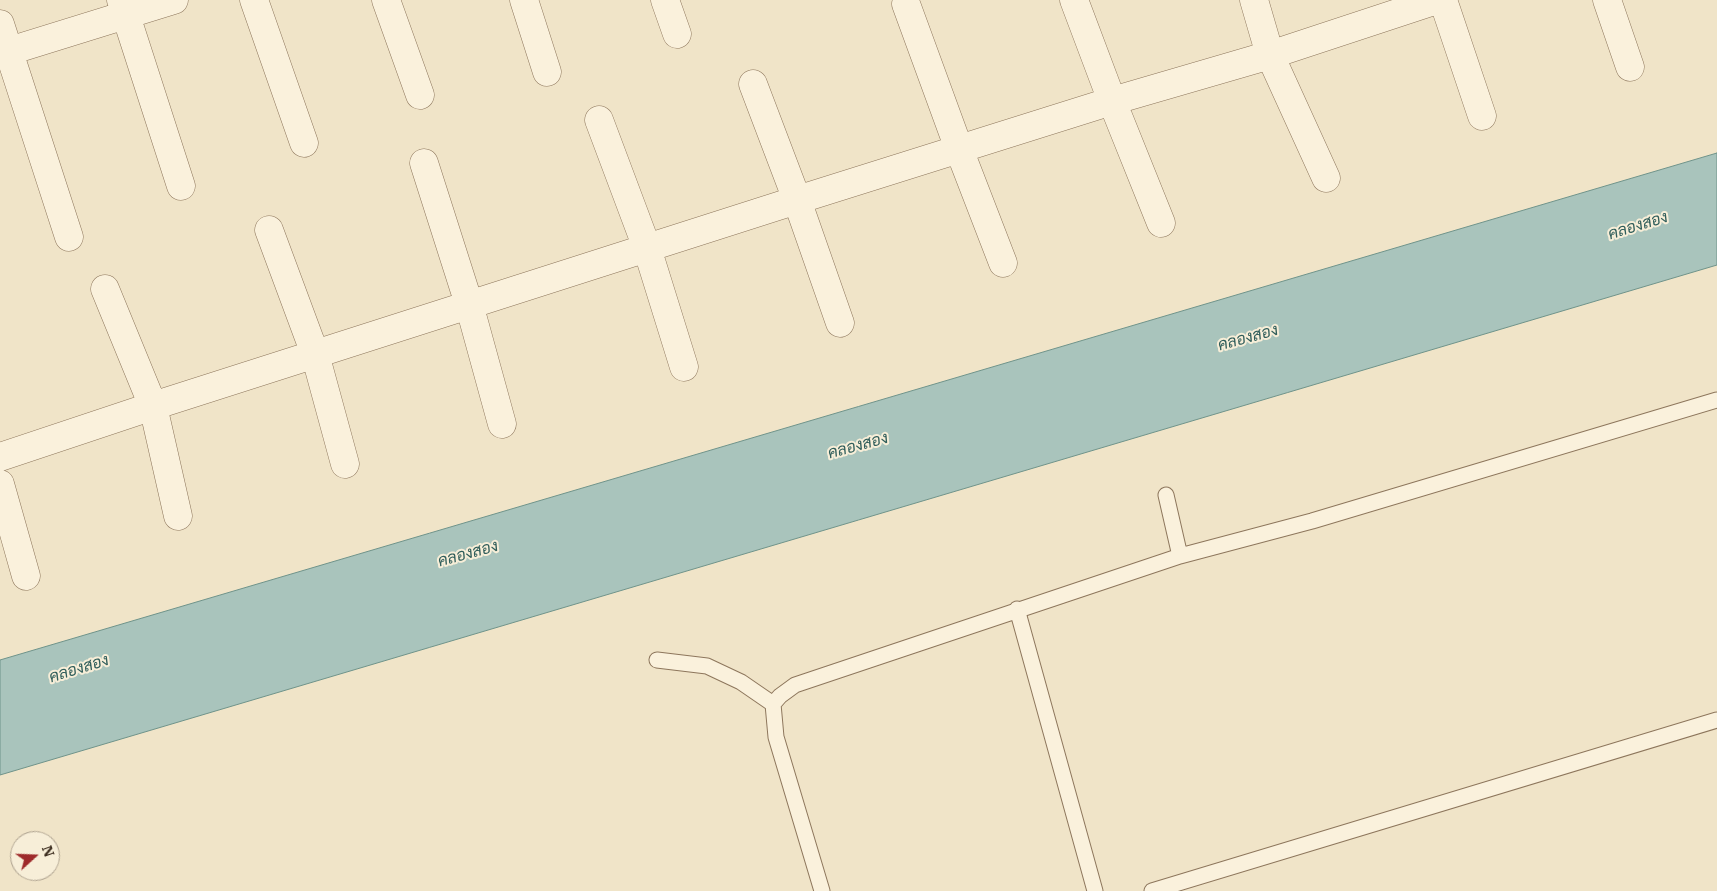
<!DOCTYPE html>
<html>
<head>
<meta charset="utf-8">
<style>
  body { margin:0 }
  #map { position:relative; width:1717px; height:891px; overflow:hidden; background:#f0e4c8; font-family:"IBM Plex Serif",serif }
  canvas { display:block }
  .north { position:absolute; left:10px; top:831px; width:50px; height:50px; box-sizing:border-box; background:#f7eed8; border:1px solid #ada18e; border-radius:50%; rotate:70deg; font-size:14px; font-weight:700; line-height:20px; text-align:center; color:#3d2e20 }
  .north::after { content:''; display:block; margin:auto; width:18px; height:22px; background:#9e2a2b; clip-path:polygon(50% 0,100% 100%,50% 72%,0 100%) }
</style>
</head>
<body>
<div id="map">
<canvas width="1717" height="891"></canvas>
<div class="north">N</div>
</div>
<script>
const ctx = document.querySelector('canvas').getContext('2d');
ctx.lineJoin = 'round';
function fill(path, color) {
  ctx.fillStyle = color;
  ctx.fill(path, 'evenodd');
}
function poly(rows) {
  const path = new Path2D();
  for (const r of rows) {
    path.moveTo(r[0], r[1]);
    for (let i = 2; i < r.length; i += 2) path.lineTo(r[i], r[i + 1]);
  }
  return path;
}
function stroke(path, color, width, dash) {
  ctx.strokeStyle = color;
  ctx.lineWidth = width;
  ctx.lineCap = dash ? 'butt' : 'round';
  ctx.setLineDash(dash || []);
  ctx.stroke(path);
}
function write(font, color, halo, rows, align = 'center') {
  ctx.font = font + ' "IBM Plex Serif",Sarabun,serif';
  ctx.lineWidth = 4;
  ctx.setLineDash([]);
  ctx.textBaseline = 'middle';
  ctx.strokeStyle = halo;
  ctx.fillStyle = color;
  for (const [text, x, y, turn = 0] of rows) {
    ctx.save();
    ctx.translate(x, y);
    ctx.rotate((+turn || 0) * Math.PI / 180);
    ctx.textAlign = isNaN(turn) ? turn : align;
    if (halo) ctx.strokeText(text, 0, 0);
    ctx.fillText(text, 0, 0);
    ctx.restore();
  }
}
const water = poly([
  [1717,153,1717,265,0,775,0,660,1717,153]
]);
fill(water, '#a9c4bc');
stroke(water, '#6f938a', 1);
const service = poly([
  [1166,495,1180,556],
  [1017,609,1095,891],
  [657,660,707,666,741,682,773,704],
  [822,891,776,737,773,704,780,696,795,685,1180,556,1312,521,1717,400],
  [1152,891,1717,720]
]);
const minor = poly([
  [121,0,181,186],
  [254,0,304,143],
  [386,0,420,95],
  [524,0,547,72],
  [665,0,677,34],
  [1074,0,1112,101,1161,223],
  [1254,0,1270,55,1326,178],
  [1443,0,1482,116],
  [1607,0,1630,67],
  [906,4,959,149,1003,263],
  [0,24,69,237],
  [0,54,174,0],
  [753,84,797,200,840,323],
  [599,120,647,248,684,367],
  [424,163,469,304,502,424],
  [269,230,315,354,345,464],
  [105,289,153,406,178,516],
  [0,457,153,406,797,200,1112,101,1270,55,1437,0],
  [0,484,26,576]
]);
stroke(service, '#8d765c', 17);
stroke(minor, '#8d765c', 29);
stroke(service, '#faf1dc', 15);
stroke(minor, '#faf1dc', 28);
write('italic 16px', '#2f5d5a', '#f7eed8', [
  ["คลองสอง",1638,226,-17],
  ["คลองสอง",1248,338,-15],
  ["คลองสอง",858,446,-15],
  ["คลองสอง",468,554,-15],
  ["คลองสอง",79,669,-17]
]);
</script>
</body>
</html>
